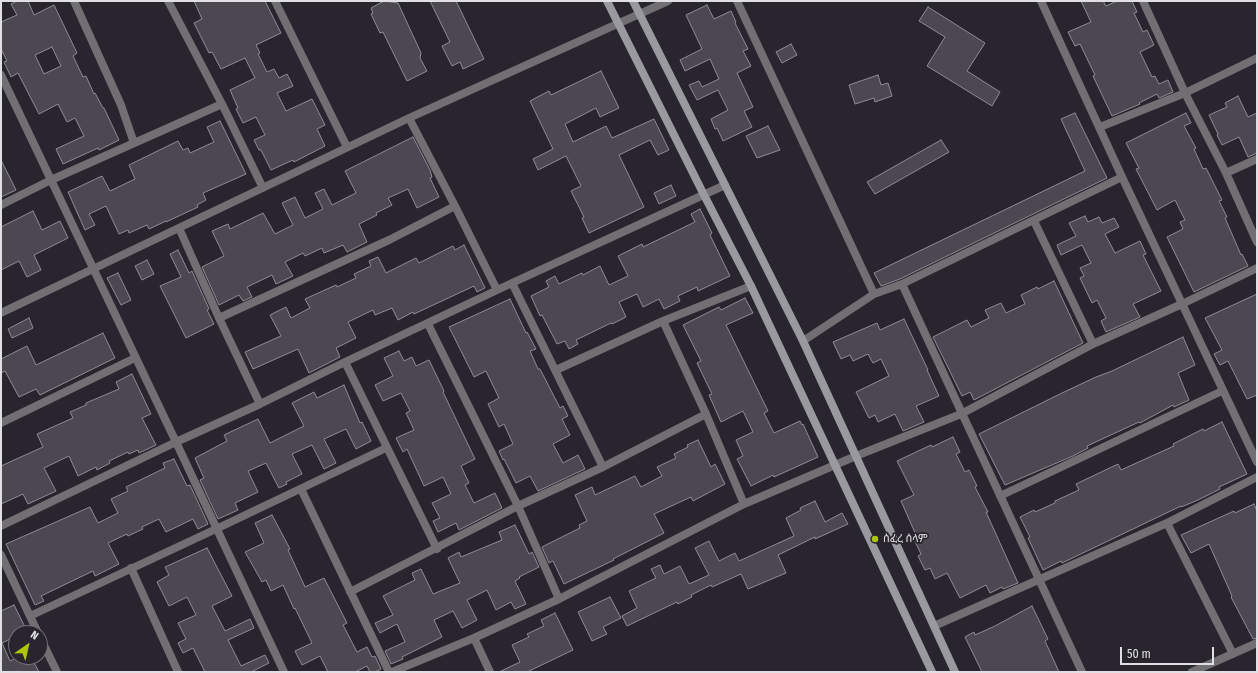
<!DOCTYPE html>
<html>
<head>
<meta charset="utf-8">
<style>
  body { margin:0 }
  #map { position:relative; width:1258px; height:673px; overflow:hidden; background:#28252e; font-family:"Fira Sans Condensed",sans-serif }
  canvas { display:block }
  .frame { position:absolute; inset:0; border:2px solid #e0dfe4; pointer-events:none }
  .north { position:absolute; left:8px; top:625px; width:40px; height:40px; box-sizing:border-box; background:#28252e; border:1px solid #726f77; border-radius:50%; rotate:34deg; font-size:11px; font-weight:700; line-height:16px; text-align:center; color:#e0dfe4 }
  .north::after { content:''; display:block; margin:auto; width:14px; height:18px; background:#aec60a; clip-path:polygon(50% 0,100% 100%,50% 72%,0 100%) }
  .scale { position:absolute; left:1120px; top:647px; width:94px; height:18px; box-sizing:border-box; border:2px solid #e0dfe4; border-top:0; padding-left:5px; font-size:12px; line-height:14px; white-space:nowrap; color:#e0dfe4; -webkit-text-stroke:3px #28252e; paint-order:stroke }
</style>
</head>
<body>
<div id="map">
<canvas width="1258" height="673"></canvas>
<div class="frame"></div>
<div class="north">N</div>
<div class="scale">50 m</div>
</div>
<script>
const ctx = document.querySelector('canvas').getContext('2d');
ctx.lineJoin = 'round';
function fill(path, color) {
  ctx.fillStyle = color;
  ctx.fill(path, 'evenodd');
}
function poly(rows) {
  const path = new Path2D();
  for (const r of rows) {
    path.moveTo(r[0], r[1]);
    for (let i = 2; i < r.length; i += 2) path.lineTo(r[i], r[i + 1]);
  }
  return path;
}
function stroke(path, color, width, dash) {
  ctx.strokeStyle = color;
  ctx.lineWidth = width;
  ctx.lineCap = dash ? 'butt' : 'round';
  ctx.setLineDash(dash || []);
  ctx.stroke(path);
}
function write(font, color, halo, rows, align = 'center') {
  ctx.font = font + ' "Fira Sans Condensed","Noto Sans Ethiopic",sans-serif';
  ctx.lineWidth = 3.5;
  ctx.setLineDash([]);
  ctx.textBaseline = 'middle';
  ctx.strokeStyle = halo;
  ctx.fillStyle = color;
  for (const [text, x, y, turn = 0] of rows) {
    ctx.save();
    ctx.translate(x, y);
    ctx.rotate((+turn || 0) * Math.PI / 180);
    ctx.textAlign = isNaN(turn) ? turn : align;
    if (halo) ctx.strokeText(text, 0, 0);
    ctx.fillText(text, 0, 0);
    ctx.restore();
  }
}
const building = poly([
  [17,1,28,1,34,15,54,5,77,53,73,56,83,77,86,76,94,94,95,93,103,108,104,108,119,140,99,150,98,148,63,164,56,149,84,136,75,118,67,122,58,104,39,114,18,73,11,77,4,62,7,61,1,49,1,22,17,15,11,4,17,1],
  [52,47,61,66,44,74,35,55,52,47],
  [194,1,265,1,281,33,256,45,260,53,258,54,267,72,274,69,279,78,287,74,293,86,277,93,286,111,312,99,325,125,317,129,325,146,294,162,293,160,271,170,261,150,259,150,254,140,265,135,256,117,243,123,236,109,238,108,230,90,255,78,245,58,221,69,212,52,209,53,194,23,202,19,194,1],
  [384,1,398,3,421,53,420,58,427,71,407,81,383,32,380,33,371,14,373,13,371,8,384,1],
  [430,1,456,1,484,59,463,69,460,62,452,66,442,46,450,42,430,1],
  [1081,1,1103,1,1106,6,1117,1,1132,1,1137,12,1134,13,1143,32,1147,30,1154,45,1140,52,1152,77,1155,76,1159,84,1168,80,1173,92,1159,98,1157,94,1139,103,1140,104,1112,116,1093,76,1095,75,1080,44,1075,46,1068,32,1091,22,1081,1],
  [707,5,714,19,731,11,736,22,735,23,748,49,743,51,751,66,737,73,753,107,744,111,752,127,723,141,717,128,715,129,711,119,728,110,718,90,697,100,689,85,699,81,702,87,719,79,710,59,685,71,680,60,702,49,686,15,707,5],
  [928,7,985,43,967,71,1000,92,992,106,927,66,945,37,919,21,928,7],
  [791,44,797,55,782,63,776,52,791,44],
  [601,71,619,108,600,117,596,108,565,124,573,142,606,126,612,138,654,119,669,150,658,155,650,140,619,155,644,207,589,233,582,218,584,217,571,191,581,186,566,156,538,170,533,159,553,149,530,101,549,91,551,95,601,71],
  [878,75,881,85,888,83,892,96,875,102,874,98,855,104,849,85,878,75],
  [1238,96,1248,117,1257,113,1257,153,1248,157,1239,137,1222,145,1217,135,1218,134,1209,115,1227,107,1225,103,1238,96],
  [1075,113,1107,178,900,279,881,286,874,273,1085,171,1061,119,1075,113],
  [1186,113,1191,123,1184,126,1196,148,1194,149,1203,169,1206,168,1222,200,1219,201,1227,217,1225,218,1241,255,1242,254,1248,266,1194,292,1167,237,1183,229,1180,222,1185,220,1175,200,1157,210,1136,169,1139,168,1126,143,1186,113],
  [220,121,246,174,203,193,206,200,197,205,198,207,166,222,166,221,149,229,147,225,129,233,128,230,119,234,106,206,89,214,95,225,85,230,68,192,102,176,110,191,135,179,129,165,178,141,183,150,188,148,190,153,214,142,207,127,220,121],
  [768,126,780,150,757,158,746,136,768,126],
  [413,137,430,170,432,177,430,178,439,197,417,208,408,189,388,198,392,205,376,213,377,215,359,224,367,242,347,252,343,245,324,253,322,248,305,256,303,253,285,262,293,276,276,284,272,275,247,287,252,297,243,301,239,295,219,305,202,267,224,256,212,231,228,224,230,229,263,213,275,234,293,225,282,203,295,197,305,218,323,209,315,193,324,189,332,205,356,193,345,171,413,137],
  [941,140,949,152,875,194,867,182,941,140],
  [1,160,16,190,1,197,1,160],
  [671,185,676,196,659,204,654,193,671,185],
  [700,209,712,233,710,235,730,276,698,291,697,287,678,296,680,301,664,309,659,299,643,307,637,294,619,302,626,317,612,324,611,323,576,340,578,344,569,349,565,341,557,344,542,315,540,316,531,296,549,287,546,281,555,276,559,284,582,273,583,275,600,266,609,285,628,276,618,256,642,244,643,247,695,222,691,214,700,209],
  [33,211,42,230,60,221,68,238,34,255,41,270,27,277,19,261,1,270,1,227,33,211],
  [1085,216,1088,222,1099,217,1102,223,1114,218,1119,227,1105,234,1115,253,1140,241,1146,254,1143,255,1161,291,1133,304,1140,317,1106,332,1101,321,1106,318,1097,300,1092,303,1080,278,1084,276,1080,268,1091,263,1082,245,1061,255,1057,245,1076,236,1069,223,1085,216],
  [464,245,485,288,477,292,474,286,414,314,413,312,398,320,392,308,375,315,373,310,348,322,356,338,336,348,340,357,309,373,298,349,253,369,245,352,281,336,270,315,286,307,291,318,310,308,305,299,336,285,337,287,356,278,354,274,371,266,369,261,378,257,386,273,416,258,419,263,453,246,455,250,464,245],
  [178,250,189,273,192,271,209,309,207,310,214,324,186,338,160,286,181,277,170,254,178,250],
  [147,260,154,274,142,280,135,266,147,260],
  [118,273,131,300,121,305,107,278,118,273],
  [1054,281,1083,343,974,400,970,392,962,396,933,337,967,320,971,327,989,318,985,310,1001,303,1006,313,1025,304,1021,295,1037,287,1038,289,1054,281],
  [1257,294,1257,395,1247,399,1228,361,1220,365,1214,354,1222,350,1205,318,1257,294],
  [745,298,753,313,726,325,768,411,764,413,774,433,800,421,802,425,803,424,818,457,774,477,773,475,751,486,737,459,743,456,736,440,753,432,743,411,721,422,709,395,712,394,697,363,701,361,683,325,719,307,721,310,745,298],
  [510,299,526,333,527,332,536,349,530,351,538,369,540,369,560,408,563,406,568,416,562,419,570,435,553,444,563,463,578,455,585,469,538,491,530,476,516,483,504,459,503,460,499,451,513,444,504,424,499,427,488,404,499,398,486,371,474,377,449,327,510,299],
  [29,318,33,328,12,338,8,329,29,318],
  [904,319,928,370,927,370,939,396,916,406,924,422,903,431,895,414,878,422,875,415,869,418,856,392,889,376,881,359,873,363,868,354,853,361,850,355,841,359,833,342,877,323,880,330,904,319],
  [103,333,115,358,40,395,36,389,19,397,5,371,1,373,1,359,27,346,36,365,103,333],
  [1183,337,1195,365,1178,373,1189,400,1174,407,1173,405,1140,423,1139,422,1087,446,1088,448,1073,456,1005,485,979,434,1062,393,1096,377,1112,371,1183,337],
  [399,351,404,361,412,357,416,366,429,360,444,391,443,392,475,459,461,466,469,483,465,485,474,503,495,493,502,508,459,530,456,523,438,532,433,521,440,518,432,503,451,494,443,477,424,486,407,449,403,452,396,438,414,430,406,413,410,411,401,393,383,401,375,385,393,376,384,358,399,351],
  [132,374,151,414,142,418,156,445,139,453,138,450,129,454,128,452,109,461,110,463,97,470,96,467,78,476,69,456,44,468,56,491,28,504,23,494,1,504,1,466,43,447,37,434,73,418,70,412,86,405,86,403,119,389,116,382,132,374],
  [344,385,360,423,362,422,371,441,356,449,346,429,324,439,336,463,324,469,312,445,292,454,302,474,286,482,287,484,279,488,266,463,248,471,258,492,235,503,238,510,218,519,200,480,204,478,195,458,227,441,224,435,258,419,270,443,304,426,292,403,314,392,317,398,344,385],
  [1222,422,1247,474,1219,487,1220,489,1198,500,1181,507,1181,506,1062,563,1061,561,1043,570,1028,538,1030,537,1020,517,1034,510,1035,512,1055,503,1055,501,1079,490,1076,484,1118,464,1121,470,1174,446,1173,444,1203,429,1204,431,1222,422],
  [953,437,960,452,956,454,965,472,969,470,977,486,975,487,988,512,986,512,1018,583,1003,589,1002,587,990,593,986,585,960,598,947,573,935,579,930,568,925,570,918,556,921,554,913,537,916,535,901,501,914,495,897,461,931,445,932,447,953,437],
  [698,440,711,467,715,464,725,484,693,501,691,497,654,514,664,533,613,559,614,560,564,584,553,561,549,563,542,547,580,528,579,525,587,521,575,495,592,487,595,495,635,476,641,487,662,476,657,467,676,458,674,454,688,447,687,445,698,440],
  [174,459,187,486,190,485,208,524,198,529,193,519,166,532,159,519,142,527,143,529,128,536,127,534,108,543,119,564,95,576,93,571,41,596,44,601,35,605,6,544,90,507,98,523,118,513,111,499,128,491,126,487,165,468,163,463,174,459],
  [815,501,825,522,842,513,848,524,815,539,815,537,778,555,786,573,748,589,741,574,712,587,711,585,691,595,692,597,678,604,677,602,627,626,622,616,637,608,629,591,656,578,651,569,660,565,664,574,680,566,689,584,709,575,695,548,709,541,719,561,735,553,739,561,794,536,786,518,801,510,800,508,815,501],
  [1254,504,1257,511,1257,638,1253,639,1231,597,1232,596,1209,544,1191,553,1181,535,1234,511,1235,513,1254,504],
  [272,515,290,549,288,550,305,587,324,578,347,623,343,625,357,652,367,647,372,657,375,656,381,669,375,672,370,672,367,666,355,672,328,672,320,656,302,665,295,651,312,643,295,608,294,609,283,585,271,591,266,580,262,582,245,552,264,543,255,523,272,515],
  [515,525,529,554,532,552,539,567,519,577,520,578,515,581,526,604,515,609,511,602,496,610,487,590,467,600,477,620,462,628,453,611,434,620,442,637,402,657,403,659,391,664,385,651,405,642,397,624,380,633,375,623,393,615,383,596,415,580,412,573,421,569,433,594,460,583,448,558,459,552,461,557,502,540,499,532,515,525],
  [207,548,232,596,212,606,225,631,250,619,254,628,228,640,241,666,265,655,269,663,251,672,205,672,193,648,183,653,178,643,186,639,178,623,196,615,187,597,169,606,157,582,169,575,165,567,207,548],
  [610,597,621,618,603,627,607,634,592,641,578,612,610,597],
  [14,605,27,631,23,633,16,633,16,636,2,643,10,661,18,657,31,657,39,672,1,672,1,611,14,605],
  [1032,606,1048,639,1045,641,1059,672,982,672,965,637,974,632,975,635,995,626,1032,606],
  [555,613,573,650,527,672,499,672,520,662,512,645,529,637,527,634,544,626,541,620,555,613]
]);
fill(building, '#4b4851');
stroke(building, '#8f8c96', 1);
stroke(poly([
  [74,1,121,105,134,143],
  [168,1,222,104,263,188],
  [275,1,347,147],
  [737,1,874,294],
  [1041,1,1122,177,1257,462],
  [1143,1,1185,93,1226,173,1257,242],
  [1,75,176,442,284,672],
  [409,118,455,206,497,290],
  [1100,127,1185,93,1257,58],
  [1226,173,1257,159],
  [1,205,51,180,222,104],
  [1034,221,1093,344],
  [179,228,219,318,260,404],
  [512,283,603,467],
  [902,284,1082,672],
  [1,313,409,118,668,1],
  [219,318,389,240,455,206],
  [663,321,706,414,744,504],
  [428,324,518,506,559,599],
  [803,341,874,294,902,284,1122,177],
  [345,362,437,549],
  [556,370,663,321,751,286],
  [1,423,135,358],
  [301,489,389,672],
  [1000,496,1222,391],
  [1167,523,1233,654],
  [1,526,176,442,260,404,345,362,512,283,725,185],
  [1,555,38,633],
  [131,568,178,672],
  [350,592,518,506,603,467,706,414],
  [30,616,216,529,386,448],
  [934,626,1167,523,1257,477],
  [40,637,57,672],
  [474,638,490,672],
  [392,672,474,638,559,599,744,504,856,456,961,414,1093,344,1182,304,1257,268],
  [1192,672,1257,643]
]), '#716f74', 8);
stroke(poly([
  [607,1,704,195,751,286,932,672],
  [633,1,803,341,955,672]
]), '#9a99a0', 8);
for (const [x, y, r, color] of [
  [875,539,4,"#aec60a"]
]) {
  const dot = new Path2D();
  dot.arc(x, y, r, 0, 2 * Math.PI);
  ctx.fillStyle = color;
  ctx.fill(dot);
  stroke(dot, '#28252e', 1.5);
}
write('11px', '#e0dfe4', '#28252e', [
  ["ሰፈረ ሰላም",883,539]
], 'left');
</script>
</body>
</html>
